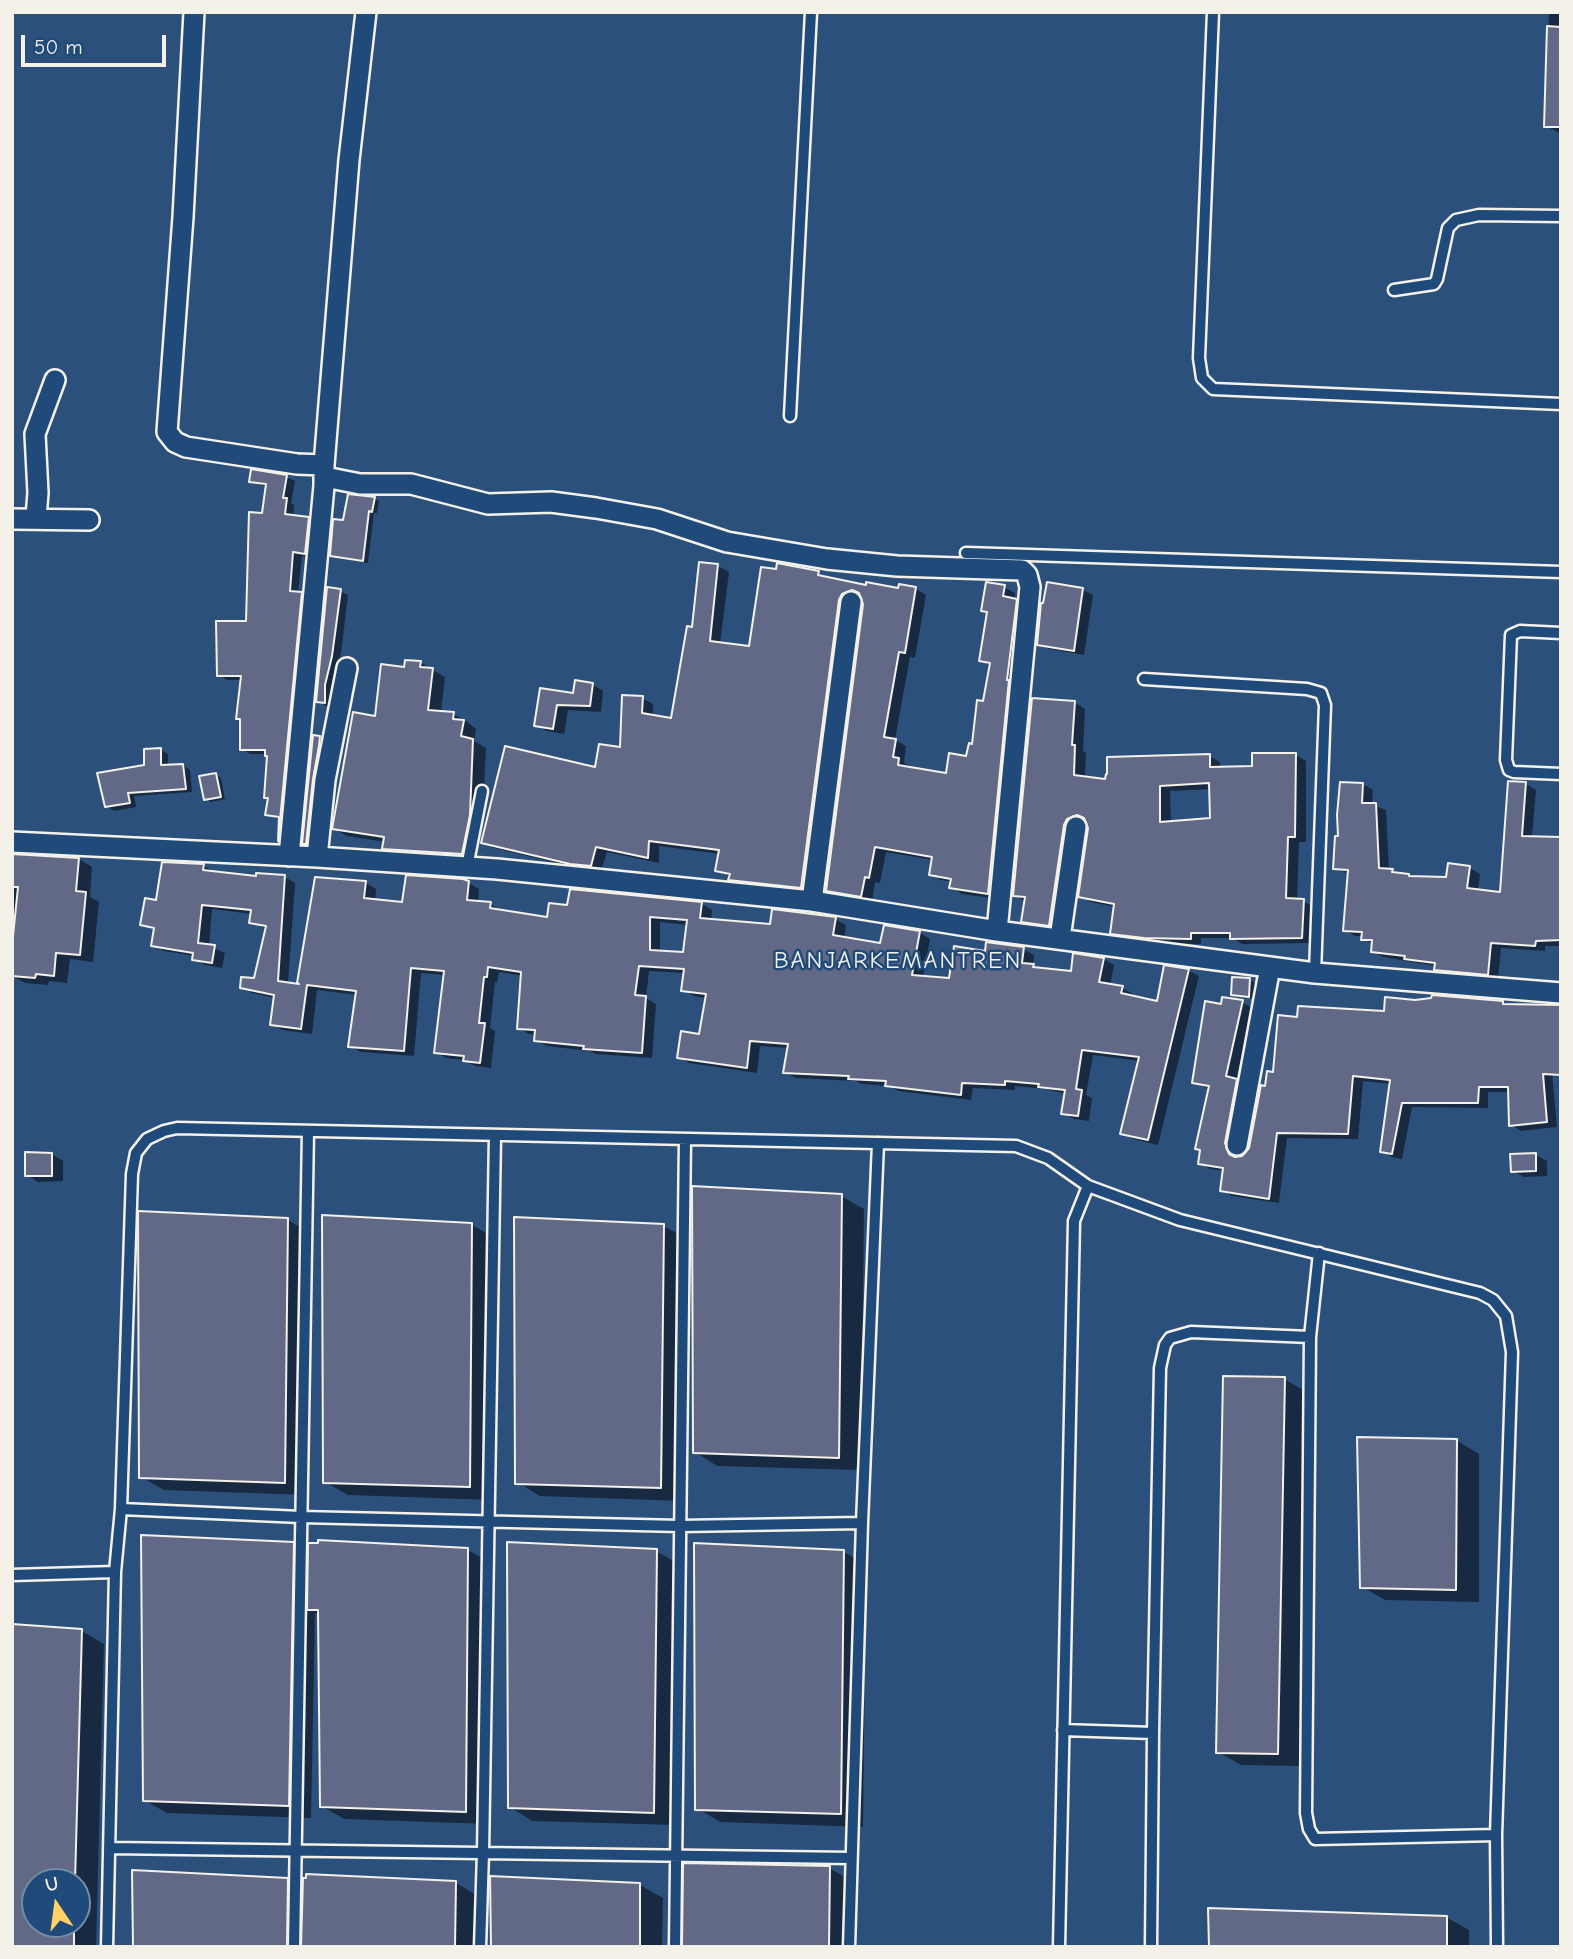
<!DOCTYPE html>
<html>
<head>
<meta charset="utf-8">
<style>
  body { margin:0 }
  #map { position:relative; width:1573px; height:1959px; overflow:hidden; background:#2c507c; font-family:"Comic Neue",sans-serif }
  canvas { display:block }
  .frame { position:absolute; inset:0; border:14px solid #f4f1e8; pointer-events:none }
  .north { position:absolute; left:21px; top:1868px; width:70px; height:70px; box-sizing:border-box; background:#1f4a7a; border:2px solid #748da6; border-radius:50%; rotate:347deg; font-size:19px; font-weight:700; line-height:28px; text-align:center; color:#f4f1e8 }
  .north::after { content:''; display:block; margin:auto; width:24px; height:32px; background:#ffd166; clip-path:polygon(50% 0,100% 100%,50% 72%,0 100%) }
  .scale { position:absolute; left:21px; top:35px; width:145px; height:32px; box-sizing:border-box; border:4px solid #f4f1e8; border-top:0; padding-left:9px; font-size:21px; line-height:24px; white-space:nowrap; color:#f4f1e8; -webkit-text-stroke:5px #1f4a7a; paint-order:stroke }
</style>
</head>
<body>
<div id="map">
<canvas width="1573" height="1959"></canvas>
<div class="frame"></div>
<div class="north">U</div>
<div class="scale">50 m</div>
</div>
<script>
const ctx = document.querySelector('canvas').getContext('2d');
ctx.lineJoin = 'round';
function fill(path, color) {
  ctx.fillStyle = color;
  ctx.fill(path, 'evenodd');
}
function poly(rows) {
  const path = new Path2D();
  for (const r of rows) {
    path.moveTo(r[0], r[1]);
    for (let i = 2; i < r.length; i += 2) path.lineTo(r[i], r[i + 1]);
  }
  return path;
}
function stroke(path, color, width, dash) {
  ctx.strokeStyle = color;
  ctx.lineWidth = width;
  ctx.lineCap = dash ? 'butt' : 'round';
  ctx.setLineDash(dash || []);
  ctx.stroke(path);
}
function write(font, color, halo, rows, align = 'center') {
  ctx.font = font + ' "Comic Neue",sans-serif';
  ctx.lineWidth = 5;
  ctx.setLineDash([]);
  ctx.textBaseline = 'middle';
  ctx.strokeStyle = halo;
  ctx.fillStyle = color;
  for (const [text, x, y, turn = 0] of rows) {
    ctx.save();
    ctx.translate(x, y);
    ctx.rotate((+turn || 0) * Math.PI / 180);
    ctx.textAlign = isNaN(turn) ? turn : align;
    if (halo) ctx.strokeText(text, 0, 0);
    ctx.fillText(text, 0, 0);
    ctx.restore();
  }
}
fill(poly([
  [1549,12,1561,12,1561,134,1546,126],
  [286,477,295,481,291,503,294,505,293,517,308,518,317,523,314,557,302,556,298,593,310,599,286,844,280,840,281,820,267,814,269,799,266,797,269,756,267,754,250,754,242,749,242,680,227,680,219,675,248,622,267,487,251,481],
  [375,498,379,501,377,513,374,513,368,563,336,558,332,555,344,522],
  [700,564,718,566,729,572,720,644,750,648,818,573,830,580,900,590,916,589,926,595,915,658,910,657,895,740,906,746,904,763,910,766,909,769,947,775,968,758,985,703,991,666,981,660,989,614,983,610,1004,587,1015,593,1014,600,1027,607,999,899,962,894,951,887,952,882,941,880,931,874,933,860,886,852,880,883,875,882,872,902,838,896,828,890,865,603,862,596,853,600,812,893,741,885,730,879,731,877,717,870,720,854,659,846,659,863,607,852,601,871,582,869,494,848,483,842,596,770,621,749,642,698,653,704,653,717,672,720,693,628],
  [1049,584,1083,590,1093,595,1084,655,1049,649,1039,644],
  [340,591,348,595,340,661,333,690,333,706,326,706,318,701],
  [420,662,445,677,441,713,453,714,466,721,476,729,474,741,486,748,482,823,475,861,397,856,384,848,385,842,347,836,334,829,376,718,406,669],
  [592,684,603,691,601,712,568,710,564,734,547,731,536,725,542,690,574,695],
  [1074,702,1085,709,1083,751,1086,753,1085,778,1107,781,1209,756,1220,762,1220,768,1254,768,1296,755,1306,761,1306,842,1299,842,1297,901,1303,901,1314,907,1312,943,1242,944,1233,938,1201,938,1201,944,1156,943,1122,939,1112,933,1115,907,1091,902,1080,896,1090,829,1089,820,1082,821,1060,931,1034,927,1023,921,1026,902,1015,895],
  [1211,789,1211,820,1171,823,1170,791],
  [314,737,328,743,314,848,304,843],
  [161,750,168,754,168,767,183,765,190,770,192,792,134,796,136,807,114,811,107,806],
  [216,775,221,778,225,799,211,802,206,799],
  [1510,783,1526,784,1536,790,1532,838,1561,839,1561,946,1545,946,1545,951,1501,948,1498,980,1446,975,1436,969,1436,966,1383,957,1372,951,1373,944,1363,939,1363,936,1355,936,1345,930,1349,874,1335,868,1340,838,1363,784,1373,790,1372,805,1386,810,1389,871,1413,878,1447,879,1449,865,1470,868,1480,874,1478,891,1502,894],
  [12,856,79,859,92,867,90,897,99,902,93,962,70,959,67,983,49,981,48,985,25,983,12,976,12,940,15,941,17,914,12,914],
  [203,865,214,872,257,878,285,877,295,883,288,984,305,986,316,879,366,883,376,889,375,901,404,904,469,883,479,889,478,902,490,903,501,911,549,920,568,907,702,904,712,910,711,921,771,926,835,919,846,925,844,939,882,945,920,933,930,939,923,977,951,980,986,953,1023,949,1034,955,1033,966,1039,969,1072,973,1074,955,1104,959,1114,965,1110,986,1122,988,1133,994,1132,997,1158,1003,1188,970,1199,976,1158,1145,1133,1139,1122,1133,1140,1061,1093,1055,1086,1095,1092,1098,1089,1121,1074,1119,1063,1113,1066,1094,1045,1089,1015,1086,1015,1090,973,1088,971,1100,898,1091,889,1086,861,1084,856,1081,795,1078,785,1072,789,1048,760,1046,757,1073,689,1063,679,1057,701,1036,707,998,694,996,683,990,685,973,649,971,646,998,656,1004,652,1058,596,1054,589,1051,547,1046,536,1040,536,1035,529,1034,518,1028,523,976,499,972,497,982,495,982,490,1028,495,1031,491,1068,475,1066,464,1060,446,1058,436,1052,445,975,421,973,414,1056,361,1052,350,1046,357,995,317,990,312,1034,282,1030,272,1024,275,998,252,993,242,987,255,980,267,929,251,922,252,914,212,909,209,946,225,953,222,968,205,965,194,959,195,956,164,951,153,945,156,931,142,924,158,902],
  [660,922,688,925,685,954,660,952],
  [1250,980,1255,983,1254,998,1238,997,1233,994],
  [1242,1002,1252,1008,1236,1081,1246,1087,1235,1150,1238,1159,1243,1158,1250,1149,1267,1089,1299,1019,1385,1012,1415,1002,1503,1002,1548,1029,1557,1127,1521,1131,1511,1125,1510,1092,1488,1092,1488,1108,1412,1107,1402,1159,1392,1157,1382,1151,1392,1084,1363,1081,1358,1139,1287,1138,1279,1203,1232,1196,1222,1190,1225,1171,1210,1169,1200,1163,1202,1151,1197,1148,1210,1089,1194,1082,1223,1006],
  [52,1154,63,1161,63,1181,38,1182,27,1175],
  [1536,1155,1547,1161,1547,1176,1524,1177,1513,1171],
  [841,1196,864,1209,861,1470,717,1466,695,1452],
  [288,1220,310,1233,308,1495,164,1490,141,1477],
  [472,1225,495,1238,492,1500,348,1495,325,1482],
  [664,1226,687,1239,684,1501,540,1496,517,1482],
  [1284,1379,1307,1392,1301,1766,1241,1765,1218,1752],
  [1456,1440,1479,1454,1479,1602,1385,1600,1362,1587],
  [293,1544,310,1553,468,1550,491,1563,488,1824,344,1819,321,1806,320,1616,315,1613,311,1818,167,1813,144,1800],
  [656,1551,679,1564,676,1825,532,1821,510,1807],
  [844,1552,866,1565,863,1827,720,1822,697,1808],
  [82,1631,104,1644,96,1947,12,1947],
  [35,1882,77,1882,77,1924,35,1924],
  [829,1868,852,1881,852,1947,684,1947],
  [287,1879,304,1889,456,1883,478,1896,478,1947,134,1947],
  [640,1885,663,1898,662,1947,492,1947],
  [1446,1917,1469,1930,1469,1947,1210,1947]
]), '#0007');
const building = poly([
  [1547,26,1561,27,1561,127,1544,127,1547,26],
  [251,469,287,475,283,498,287,498,285,514,309,517,305,554,293,552,290,591,302,592,278,841,279,817,265,815,268,798,264,798,267,756,265,756,265,750,240,750,240,719,236,719,241,676,217,676,216,621,246,621,249,512,262,513,266,484,249,482,251,469],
  [348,494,375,497,372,512,369,511,363,561,330,556,333,519,343,520,348,494],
  [699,562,718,564,710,641,749,646,761,567,776,569,777,563,819,571,818,575,866,585,866,582,898,588,899,584,916,587,905,653,899,652,884,737,896,739,893,757,899,758,898,765,946,773,949,753,966,756,969,743,972,744,977,700,983,701,990,663,979,661,987,612,981,611,986,582,1005,585,1003,596,1017,599,1007,680,1009,680,988,894,949,888,951,879,929,875,932,857,875,847,869,878,865,877,861,897,826,891,863,604,859,593,852,590,842,594,839,600,801,888,728,880,730,874,715,871,719,850,649,841,648,858,596,847,591,866,570,864,481,843,505,746,595,767,599,744,620,747,622,695,643,696,642,713,671,718,687,626,692,627,699,562],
  [1047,582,1083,588,1074,651,1037,645,1041,603,1043,603,1047,582],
  [327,587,341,589,332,656,325,685,325,703,316,702,327,587],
  [405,660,421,661,420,667,433,668,428,710,454,712,453,719,464,720,461,736,473,739,470,815,462,854,382,849,384,837,332,829,353,712,375,716,381,664,404,667,405,660],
  [575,680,593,683,590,706,557,705,553,729,534,726,540,688,573,693,575,680],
  [1032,698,1075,701,1072,745,1075,745,1074,775,1105,779,1106,774,1107,774,1107,757,1210,754,1210,767,1252,766,1252,753,1296,753,1295,837,1288,837,1286,898,1304,899,1302,938,1230,939,1230,933,1191,933,1191,939,1144,938,1110,934,1114,904,1078,897,1088,828,1084,818,1077,815,1067,819,1064,825,1049,926,1021,922,1025,897,1013,896,1032,698],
  [1209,783,1210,818,1160,822,1160,786,1209,783],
  [313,735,320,736,319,746,313,779,306,844,302,844,313,735],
  [161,748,161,765,183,764,186,789,128,793,130,803,105,807,97,773,144,765,144,749,161,748],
  [216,773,221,797,204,800,199,776,216,773],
  [1508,781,1526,782,1522,836,1561,837,1561,940,1536,941,1535,946,1491,943,1488,975,1434,970,1435,963,1404,959,1405,956,1371,952,1372,940,1361,940,1362,932,1343,931,1348,870,1333,869,1335,836,1338,836,1337,815,1340,782,1363,783,1362,803,1376,803,1379,868,1393,869,1392,872,1409,874,1409,876,1446,877,1448,863,1470,866,1467,888,1500,892,1508,781],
  [12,854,79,858,76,891,86,892,80,955,56,953,54,976,36,974,35,978,12,976,12,946,18,887,12,887,12,854],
  [162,862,204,864,203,870,256,876,256,873,285,875,278,981,299,984,297,983,315,877,366,881,364,898,402,902,406,875,463,879,469,881,467,900,491,902,490,908,547,917,549,903,567,905,570,889,702,902,700,918,770,924,772,909,836,917,833,935,880,943,884,925,920,931,912,975,949,978,954,946,985,951,986,942,1024,947,1022,963,1034,964,1033,967,1071,971,1073,953,1104,958,1099,982,1123,986,1121,993,1157,1001,1164,965,1189,969,1148,1140,1120,1134,1139,1057,1082,1050,1076,1089,1082,1090,1078,1116,1061,1114,1065,1090,1038,1087,1039,1084,1005,1081,1005,1085,962,1083,961,1095,885,1086,886,1081,848,1079,849,1076,783,1073,788,1044,750,1041,747,1068,677,1058,681,1031,699,1034,706,994,681,991,684,969,639,966,635,995,646,996,642,1053,583,1049,584,1046,534,1041,535,1030,517,1029,521,972,488,967,487,977,484,977,479,1023,485,1023,480,1063,463,1061,464,1056,434,1053,444,971,411,968,404,1051,348,1047,356,991,307,985,301,1029,270,1025,274,995,240,988,241,977,254,978,266,926,249,923,251,910,202,905,198,943,215,945,212,963,192,960,193,953,151,946,154,928,140,925,145,898,156,900,162,862],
  [650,917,687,920,683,952,650,950,650,917],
  [1232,977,1250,978,1249,997,1231,995,1232,977],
  [1432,995,1503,1001,1503,1004,1561,1005,1561,1075,1543,1074,1547,1122,1509,1126,1508,1087,1479,1087,1478,1103,1402,1103,1392,1154,1380,1152,1390,1080,1353,1076,1348,1134,1277,1133,1269,1199,1220,1191,1223,1168,1198,1164,1200,1150,1195,1149,1209,1086,1192,1083,1205,1001,1221,1004,1222,997,1243,1000,1226,1076,1237,1079,1225,1143,1229,1154,1235,1157,1242,1156,1249,1148,1261,1085,1265,1086,1267,1071,1273,1072,1278,1015,1297,1017,1298,1006,1384,1011,1385,997,1415,1000,1431,998,1432,995],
  [25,1152,52,1153,52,1176,25,1176,25,1152],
  [1536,1153,1536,1171,1511,1172,1510,1154,1536,1153],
  [692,1186,842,1194,839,1458,693,1453,692,1186],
  [138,1211,288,1218,285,1483,139,1478,138,1211],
  [322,1215,472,1223,470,1487,323,1483,322,1215],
  [514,1217,664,1224,661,1488,515,1484,514,1217],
  [1223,1376,1285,1377,1278,1754,1216,1753,1223,1376],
  [1357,1437,1457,1439,1456,1590,1360,1588,1357,1437],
  [141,1535,294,1542,289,1806,143,1801,141,1535],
  [318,1540,468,1548,466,1812,320,1807,318,1610,307,1610,308,1543,318,1543,318,1540],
  [507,1542,657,1549,654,1813,508,1808,507,1542],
  [694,1543,844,1550,841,1814,695,1810,694,1543],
  [12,1624,82,1629,75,1882,35,1882,35,1924,74,1924,74,1947,12,1947,12,1624],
  [683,1863,830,1866,829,1947,682,1947,683,1863],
  [132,1870,288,1878,287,1947,133,1947,132,1870],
  [306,1874,456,1881,455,1947,301,1947,303,1878,306,1878,306,1874],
  [490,1876,640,1883,640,1947,491,1947,490,1876],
  [1208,1908,1447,1916,1447,1947,1209,1947,1208,1908]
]);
fill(building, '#626986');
stroke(building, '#f4f1e8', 2);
const lane = poly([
  [1213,12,1199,358,1202,378,1213,389,1561,404],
  [1394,290,1434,284,1437,279,1448,228,1456,220,1479,215,1561,216],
  [790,416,811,12],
  [966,553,1561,572],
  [1561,633,1520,631,1511,635,1506,760,1509,770,1514,772,1561,774],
  [1144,679,1307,689,1321,693,1325,705,1315,973],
  [467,867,482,791],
  [1319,1253,1310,1337,1306,1813,1309,1829,1315,1839,1496,1835,1497,1947],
  [121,1509,301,1517,680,1526,862,1523],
  [12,1575,115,1572],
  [1063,1730,1153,1733,1151,1947],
  [1153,1733,1160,1368,1165,1345,1170,1338,1191,1332,1310,1337],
  [109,1848,851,1858],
  [107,1947,115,1572,121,1509,132,1174,136,1153,147,1139,164,1131,177,1128,1016,1146,1048,1158,1088,1186,1180,1220,1480,1293,1493,1300,1506,1316,1512,1352,1496,1835],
  [294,1947,308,1131],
  [480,1947,483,1853,495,1135],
  [675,1947,685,1139],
  [849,1947,862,1523,878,1143],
  [1059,1947,1074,1221,1088,1186]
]);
const street = poly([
  [194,12,183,217,167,432,175,442,186,447,297,464,324,465],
  [325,477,360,484,411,484,488,504,551,502,596,508,657,519,727,542,827,559,897,566,1022,570,1027,575,1030,587,997,931],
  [36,517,38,493,35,434,55,380],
  [12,519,89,520],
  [12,842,317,857,497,869,812,901,997,931,1315,973,1561,993],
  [289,856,324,486,324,465,349,160,366,12],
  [317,857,325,780,347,668],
  [812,901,851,602],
  [1060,938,1076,827],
  [1237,1145,1270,967]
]);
stroke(lane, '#f4f1e8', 15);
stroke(street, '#f4f1e8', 24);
stroke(lane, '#1f4a7a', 10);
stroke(street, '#1f4a7a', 19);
ctx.letterSpacing = '2px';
write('24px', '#f4f1e8', '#1f4a7a', [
  ["BANJARKEMANTREN",898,961]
]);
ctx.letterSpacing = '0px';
</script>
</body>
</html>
